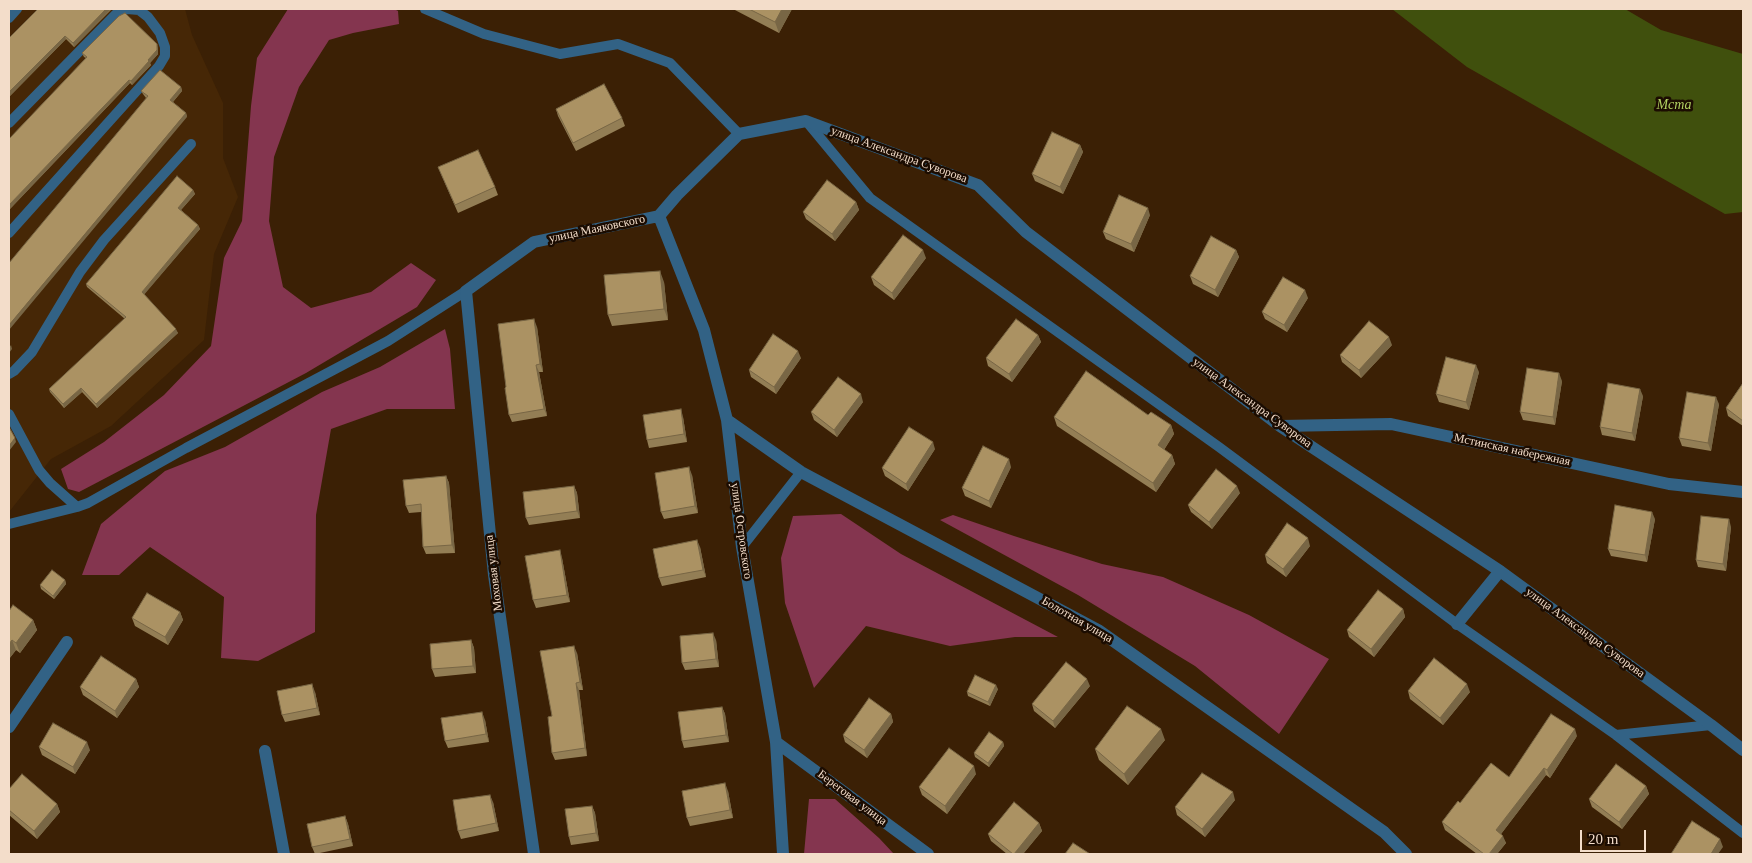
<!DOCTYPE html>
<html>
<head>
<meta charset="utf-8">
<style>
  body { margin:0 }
  #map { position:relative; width:1752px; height:863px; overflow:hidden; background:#3b2005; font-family:Georgia,serif }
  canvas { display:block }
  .frame { position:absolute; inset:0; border:10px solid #f3ddca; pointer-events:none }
  .scale { position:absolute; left:1580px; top:830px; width:66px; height:22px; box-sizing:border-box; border:2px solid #f3ddca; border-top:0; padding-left:6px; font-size:15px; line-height:18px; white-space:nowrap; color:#f3ddca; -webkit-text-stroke:4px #1b0c01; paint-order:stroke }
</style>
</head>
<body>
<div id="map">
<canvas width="1752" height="863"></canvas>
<div class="frame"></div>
<div class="scale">20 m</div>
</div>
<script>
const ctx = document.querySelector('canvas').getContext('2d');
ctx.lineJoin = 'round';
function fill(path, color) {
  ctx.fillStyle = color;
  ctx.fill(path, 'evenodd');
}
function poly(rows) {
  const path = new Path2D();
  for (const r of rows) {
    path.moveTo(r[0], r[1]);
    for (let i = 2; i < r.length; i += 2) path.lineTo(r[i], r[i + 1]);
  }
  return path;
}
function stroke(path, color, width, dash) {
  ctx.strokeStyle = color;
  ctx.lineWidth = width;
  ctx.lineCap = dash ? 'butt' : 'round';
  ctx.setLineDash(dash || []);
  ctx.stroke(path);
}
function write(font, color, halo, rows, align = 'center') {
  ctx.font = font + ' Georgia,serif';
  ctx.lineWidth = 5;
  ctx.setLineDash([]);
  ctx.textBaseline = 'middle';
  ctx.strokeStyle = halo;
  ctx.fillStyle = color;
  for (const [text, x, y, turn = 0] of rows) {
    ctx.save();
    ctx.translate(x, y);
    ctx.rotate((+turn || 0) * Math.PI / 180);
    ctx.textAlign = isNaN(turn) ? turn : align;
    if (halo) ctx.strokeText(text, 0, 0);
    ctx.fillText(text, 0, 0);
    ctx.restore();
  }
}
fill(poly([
  [9,9,185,9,192,35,223,103,223,158,238,197,214,254,204,340,111,426,51,459,9,512]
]), '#462706');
fill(poly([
  [288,9,394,9,398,11,399,24,353,33,329,40,299,87,274,157,269,221,283,287,311,308,371,292,411,263,436,280,417,307,306,373,79,492,68,489,61,469,104,442,164,395,211,346,224,258,242,221,251,106,257,58],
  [445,329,450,349,455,409,387,409,331,429,316,515,315,632,258,661,221,658,224,597,150,547,119,575,82,575,101,524,165,471,225,447,322,392,380,367],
  [841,514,901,554,1058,637,1015,637,950,646,866,626,814,688,785,603,781,558,793,516],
  [953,515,1014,536,1102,564,1163,577,1249,615,1329,659,1279,734,1195,666,1078,595,940,520],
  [809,799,835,799,879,838,894,854,804,854]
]), '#84354f');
fill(poly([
  [1392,9,1625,9,1661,30,1743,54,1743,212,1725,214,1467,67]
]), '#40500d');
stroke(poly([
  [425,9,484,34,560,54,618,44,670,63,739,134],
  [9,18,17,9],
  [807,122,870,198,1219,447,1457,624,1616,735,1711,725],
  [9,123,116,14,127,9,139,10,148,17,160,33,165,47,165,56,159,66,9,233],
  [9,374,14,371,32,352,80,272,104,240,191,144],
  [9,414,39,470,50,483,77,507],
  [9,524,77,507,88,503,186,448,388,341,466,291],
  [742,547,801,472],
  [1616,735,1743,833]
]), '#326285', 10);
stroke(poly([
  [659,216,704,330,727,420,742,547,776,742,783,854],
  [727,420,801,472,1098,630,1384,832,1406,854],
  [1280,426,1391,424,1669,484,1743,492],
  [1457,624,1500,571],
  [9,727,67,642],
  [776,742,928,854],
  [265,751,284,854],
  [534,854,494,575,466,291,534,242,659,216,677,195,739,134,806,121,978,185,1026,232,1280,426,1500,571,1711,725,1743,750]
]), '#326285', 12);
fill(poly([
  [38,9,112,9,74,47,66,39,9,97,9,38],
  [733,9,792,9,779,33],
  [158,48,158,54,150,63,151,65,132,85,130,83,9,210,9,139,86,58,84,57,82,53],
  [181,87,182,91,173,102,186,113,187,117,146,98,143,94,141,91],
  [556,109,622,118,625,126,576,151,558,116],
  [1080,145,1083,152,1063,194,1035,181,1032,174],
  [438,167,495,187,498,195,458,213],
  [193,190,195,194,181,210,198,225,200,229,144,294,178,333,97,408,82,392,64,408,50,392,49,389,125,319,87,287,86,284],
  [856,202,859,210,835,241,806,219,803,212],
  [1150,215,1134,252,1106,239,1103,232],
  [1236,250,1239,257,1218,297,1193,284,1190,276],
  [926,258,894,300,874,285,871,277],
  [664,282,668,320,612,326,608,315],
  [1308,298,1287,332,1265,319,1262,312],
  [537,327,543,372,539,372,547,416,512,422,509,415,506,387],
  [1038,335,1041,342,1012,382,988,366,986,358],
  [1392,345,1361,378,1342,362,1340,355],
  [801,358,776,394,751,377,749,370],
  [1479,372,1469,410,1439,402,1436,394],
  [1562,381,1555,425,1523,420,1520,412],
  [1743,383,1743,426,1728,416,1726,408],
  [1643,396,1635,441,1602,435,1600,427],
  [863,402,837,437,814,420,811,412],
  [1719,404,1711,451,1682,446,1679,438],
  [1148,415,1171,425,1174,434,1164,450,1172,455,1175,464,1156,492,1057,426,1054,417],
  [683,417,687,442,649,448,647,440],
  [935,449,908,491,885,476,882,468],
  [1011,467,991,508,965,496,962,488],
  [692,475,698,513,664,519,661,512],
  [446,476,449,483,455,553,426,554,423,547,421,512,409,513,406,506],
  [574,486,577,493,580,518,529,525,526,518],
  [1240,493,1212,529,1191,512,1188,505],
  [1655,519,1647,562,1611,556,1608,549],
  [1731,527,1726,571,1698,567,1696,560],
  [1310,546,1286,577,1267,563,1265,555],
  [700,547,706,577,662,586,659,578],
  [562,558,570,602,536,608,533,600],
  [65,580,66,584,54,599,41,589,40,585],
  [1403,609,1405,617,1374,657,1349,637,1347,630],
  [9,611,33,620,37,630,20,653,16,650,9,659],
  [180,612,183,620,168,645,135,626,132,618],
  [471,640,474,648,476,673,435,677,432,669],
  [716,640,719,667,685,670,682,663],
  [577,653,583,690,579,690,587,756,555,760,552,753,552,716],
  [136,679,139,687,117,718,83,695,80,687],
  [1090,686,1055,728,1034,711,1032,704],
  [998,689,990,706,968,696,967,692],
  [1408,691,1470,692,1443,725,1410,699],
  [315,692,320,715,285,722,282,715],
  [722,707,725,714,729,742,684,748,682,741],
  [891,714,893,722,867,758,845,742,843,735],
  [485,720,489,742,448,748,445,741],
  [1577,736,1550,778,1546,775,1501,834,1506,843,1497,854,1477,854,1445,830,1442,822,1460,803,1509,777],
  [1165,740,1128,785,1099,760,1095,749],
  [1003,742,1004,746,989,767,975,757,974,753],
  [39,747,90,750,75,774,42,755],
  [976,774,947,814,922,795,919,787],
  [1646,786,1649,794,1622,829,1592,807,1589,799],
  [9,789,57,804,60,812,37,839,9,815],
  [728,791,733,818,690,826,687,818],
  [1235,800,1205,837,1177,815,1175,807],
  [493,802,499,831,461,839,458,831],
  [592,806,595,813,599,841,571,845,569,837],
  [345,816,348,824,353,846,315,854,312,847],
  [1039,823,1042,831,1023,854,1007,854,991,841,988,834]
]), '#937e55');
fill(poly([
  [106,9,111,9,74,47,73,43],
  [782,9,792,9,779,33,775,22],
  [65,36,66,39,9,97,9,92],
  [157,44,158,48,158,54,150,63,151,65,132,85,131,81,148,60],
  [129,80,130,83,9,210,9,205],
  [181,87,182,91,171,104,170,100],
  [186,113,187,117,9,330,9,325],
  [1080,145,1083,152,1063,194,1060,187],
  [193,190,195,194,179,212,178,208],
  [856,202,859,210,835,241,832,234],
  [1148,208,1150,215,1134,252,1131,244],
  [198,225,200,229,143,296,142,292],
  [923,250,926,258,894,300,892,293],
  [1236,250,1239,257,1218,297,1215,290],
  [660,271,664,282,668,320,664,309],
  [1305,290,1308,298,1287,332,1284,325],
  [534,319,537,327,543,372,540,364],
  [176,329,178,333,97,408,96,404],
  [1038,335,1041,342,1012,382,1009,374],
  [1389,337,1392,345,1361,378,1359,370],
  [11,345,12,349,9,353,9,348],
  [798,351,801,358,776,394,774,387],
  [536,365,539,372,547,416,544,409],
  [1476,365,1479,372,1469,410,1466,402],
  [1559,373,1562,381,1555,425,1553,417],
  [81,388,82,392,64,408,63,404],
  [1640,389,1643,396,1635,441,1632,433],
  [861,394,863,402,837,437,834,430],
  [1716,397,1719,404,1711,451,1708,443],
  [681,409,683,417,687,442,684,434],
  [1171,425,1174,434,1161,454,1158,445],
  [15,438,16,442,9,451,9,446],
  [933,442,935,449,908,491,906,484],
  [1172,455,1175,464,1156,492,1153,483],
  [1009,459,1011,467,991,508,989,501],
  [689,467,692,475,698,513,695,506],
  [446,476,449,483,455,553,452,545],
  [574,486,577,493,580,518,577,511],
  [1237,486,1240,493,1212,529,1209,522],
  [1652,512,1655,519,1647,562,1645,555],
  [1729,519,1731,527,1726,571,1723,564],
  [1308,538,1310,546,1286,577,1283,569],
  [697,540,700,547,706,577,703,570],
  [560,550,562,558,570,602,567,595],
  [65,580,66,584,54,599,53,596],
  [1403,609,1405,617,1374,657,1371,649],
  [180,612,183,620,168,645,165,637],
  [33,620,37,630,20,653,16,643],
  [713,633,716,640,719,667,716,659],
  [12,640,16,650,9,659,9,644],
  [471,640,474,648,476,673,473,666],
  [574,646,577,653,583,690,580,682],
  [136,679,139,687,117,718,115,711],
  [1087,679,1090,686,1055,728,1053,721],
  [576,683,579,690,587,756,585,748],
  [312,684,315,692,320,715,317,708],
  [1467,684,1470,692,1443,725,1440,718],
  [996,685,998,689,990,706,988,702],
  [722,707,725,714,729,742,726,735],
  [482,712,485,720,489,742,486,734],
  [891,714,893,722,867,758,864,750],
  [1161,729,1165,740,1128,785,1124,774],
  [1575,729,1577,736,1550,778,1547,770],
  [87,742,90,750,75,774,73,767],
  [1003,742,1004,746,989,767,988,763],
  [974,766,976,774,947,814,945,806],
  [1544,768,1546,775,1498,838,1496,830],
  [725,783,728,791,733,818,730,810],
  [1646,786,1649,794,1622,829,1619,822],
  [1233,792,1235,800,1205,837,1202,829],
  [490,795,493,802,499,831,496,823],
  [57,804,60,812,37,839,34,831],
  [592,806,595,813,599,841,596,833],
  [345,816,348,824,353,846,350,839],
  [1039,823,1042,831,1023,854,1014,854],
  [1503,836,1506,843,1497,854,1489,854],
  [1720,839,1723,847,1718,854,1711,854]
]), '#786645');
const building = poly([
  [38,9,106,9,73,43,65,36,9,92,9,38,38,9],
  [749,9,782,9,775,22,749,9],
  [125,13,157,44,157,50,148,60,149,61,131,81,129,80,9,205,9,139,87,57,82,53,119,16,125,13],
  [160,70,181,87,170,100,186,113,9,325,9,263,148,96,141,91,160,70],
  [604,84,622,118,573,143,556,109,604,84],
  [1052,132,1080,145,1060,187,1032,174,1052,132],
  [478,150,495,187,455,205,438,167,478,150],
  [177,176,193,190,178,208,198,225,142,292,176,329,96,404,81,388,63,404,49,389,126,317,86,284,177,176],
  [827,180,856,202,832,234,803,212,827,180],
  [1119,195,1148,208,1131,244,1103,232,1119,195],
  [903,235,923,250,892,293,871,277,903,235],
  [1211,236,1236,250,1215,290,1190,276,1211,236],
  [660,271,664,309,608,315,604,275,660,271],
  [1283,277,1305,290,1284,325,1262,312,1283,277],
  [534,319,540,364,536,365,544,409,509,415,505,388,506,387,498,324,534,319],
  [1016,319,1038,335,1009,374,986,358,1016,319],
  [1369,321,1389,337,1359,370,1340,355,1369,321],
  [773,334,798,351,774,387,749,370,773,334],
  [1446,357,1476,365,1466,402,1436,394,1446,357],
  [1527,368,1559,373,1553,417,1520,412,1527,368],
  [1086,371,1148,415,1151,412,1171,425,1158,445,1172,455,1153,483,1054,417,1086,371],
  [838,377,861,394,834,430,811,412,838,377],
  [1608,383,1640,389,1632,433,1600,427,1608,383],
  [1743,383,1743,421,1726,408,1743,383],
  [1687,392,1716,397,1708,443,1679,438,1687,392],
  [681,409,684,434,647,440,643,415,681,409],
  [9,427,15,438,9,446,9,427],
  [909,427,933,442,906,484,882,468,909,427],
  [983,446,1009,459,989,501,962,488,983,446],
  [689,467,695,506,661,512,655,473,689,467],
  [1216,469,1237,486,1209,522,1188,505,1216,469],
  [446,476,452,545,423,547,421,504,406,506,403,480,446,476],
  [574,486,577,511,526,518,523,492,574,486],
  [1615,505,1652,512,1645,555,1608,549,1615,505],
  [1701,516,1729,519,1723,564,1696,560,1701,516],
  [1287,523,1308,538,1283,569,1265,555,1287,523],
  [697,540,703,570,659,578,653,549,697,540],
  [560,550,567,595,533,600,525,556,560,550],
  [52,570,65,580,53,596,40,585,52,570],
  [1378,590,1403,609,1371,649,1347,630,1378,590],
  [147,593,180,612,165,637,132,618,147,593],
  [13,605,33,620,16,643,12,640,9,644,9,611,13,605],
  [713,633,716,659,682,663,680,636,713,633],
  [471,640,473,666,432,669,430,644,471,640],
  [574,646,580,682,576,683,585,748,552,753,548,717,552,716,540,651,574,646],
  [101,656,136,679,115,711,80,687,101,656],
  [1434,658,1467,684,1440,718,1408,691,1434,658],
  [1066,662,1087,679,1053,721,1032,704,1066,662],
  [975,675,996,685,988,702,967,692,975,675],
  [312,684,317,708,282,715,277,691,312,684],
  [869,698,891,714,864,750,843,735,869,698],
  [1127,706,1161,729,1124,774,1095,749,1127,706],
  [722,707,726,735,682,741,678,712,722,707],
  [482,712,486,734,445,741,441,718,482,712],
  [1551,714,1575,729,1547,770,1544,768,1496,830,1503,836,1489,854,1484,854,1442,822,1458,801,1460,803,1491,763,1509,777,1551,714],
  [53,723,87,742,73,767,39,747,53,723],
  [989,732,1003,742,988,763,974,753,989,732],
  [949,748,974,766,945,806,919,787,949,748],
  [1616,764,1646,786,1619,822,1589,799,1616,764],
  [1202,773,1233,792,1202,829,1175,807,1202,773],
  [22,774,57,804,34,831,9,810,9,789,22,774],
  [725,783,730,810,687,818,682,791,725,783],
  [490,795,496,823,458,831,453,800,490,795],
  [1014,802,1039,823,1014,854,1013,854,988,834,1014,802],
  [592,806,596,833,569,837,565,809,592,806],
  [345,816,350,839,312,847,307,824,345,816],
  [1692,821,1720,839,1711,854,1671,854,1692,821],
  [1073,843,1090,854,1065,854,1073,843]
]);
fill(building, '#ab9263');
stroke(building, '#786645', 1);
write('12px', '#f3ddca', '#1b0c01', [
  ["улица Александра Суворова",899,155,20],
  ["улица Маяковского",597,229,-12],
  ["улица Александра Суворова",1252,403,36],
  ["Мстинская набережная",1512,450,12],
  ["улица Островского",741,531,82],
  ["Моховая улица",494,573,-97],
  ["Болотная улица",1077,620,30],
  ["улица Александра Суворова",1585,633,36],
  ["Береговая улица",852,798,37]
]);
write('italic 14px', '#b0cf60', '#1b0c01', [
  ["Мста",1674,105]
]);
</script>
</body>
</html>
